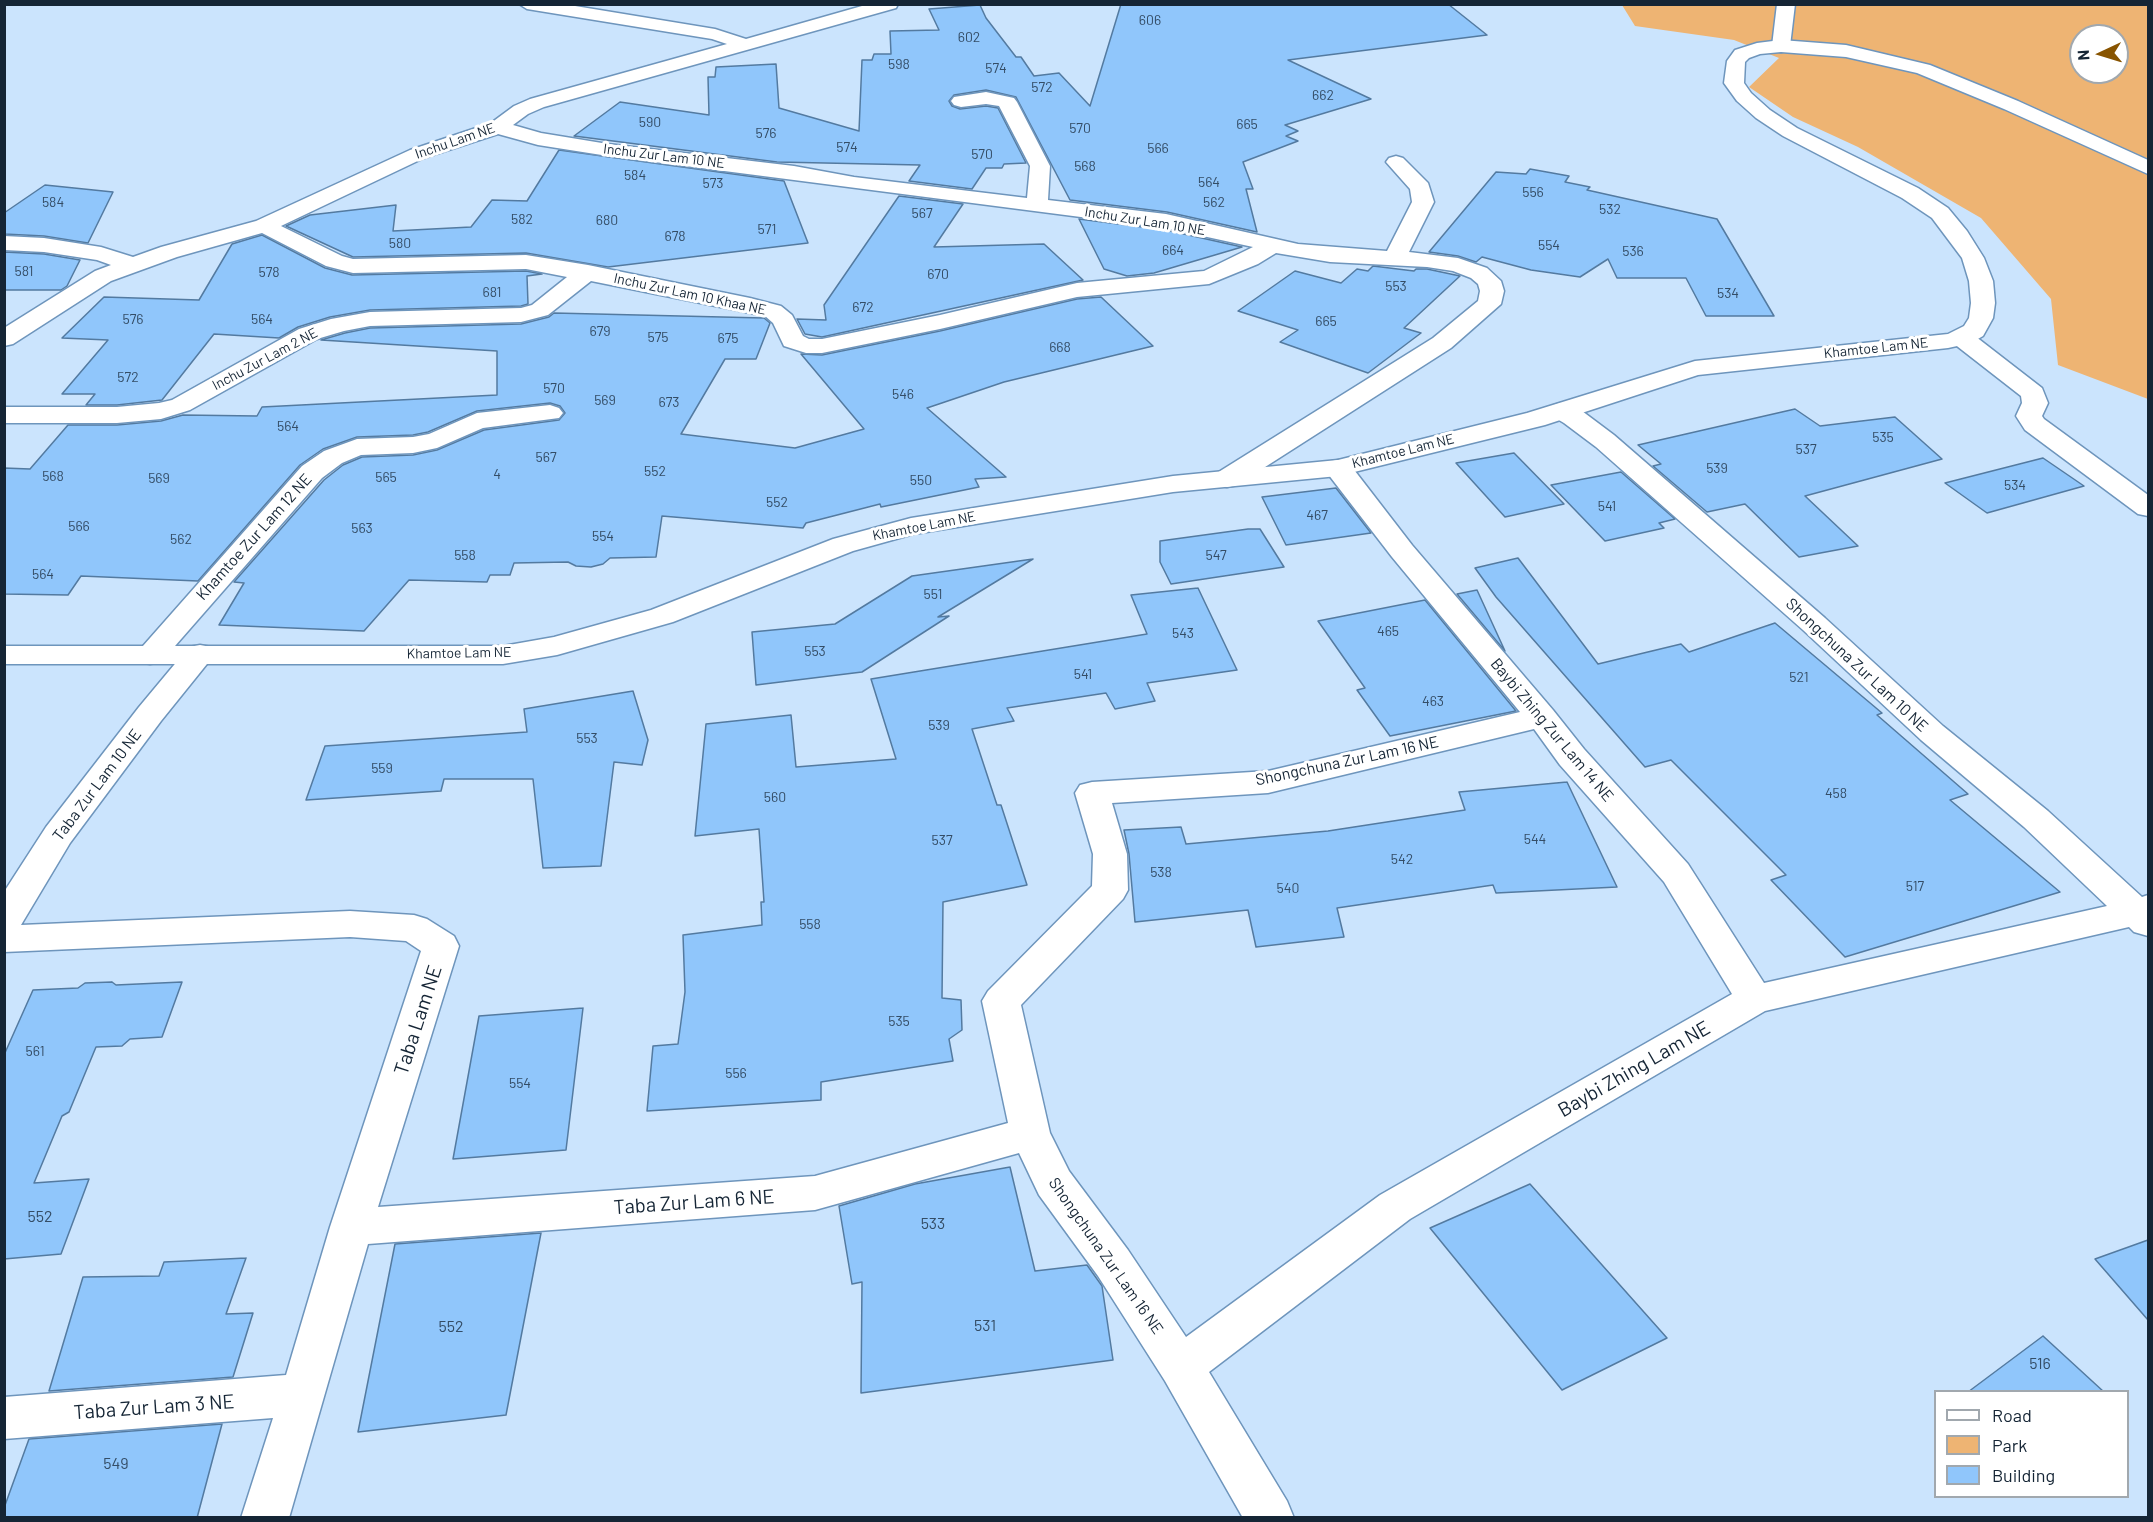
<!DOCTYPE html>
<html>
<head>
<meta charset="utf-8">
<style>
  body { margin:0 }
  #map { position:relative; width:2153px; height:1522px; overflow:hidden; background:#cbe4fd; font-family:Barlow,sans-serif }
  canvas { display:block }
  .frame { position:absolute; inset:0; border:6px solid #152535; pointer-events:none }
  .legend { position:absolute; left:1934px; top:1390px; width:195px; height:108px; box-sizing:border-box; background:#fff; border:2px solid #a1a8ae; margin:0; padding:8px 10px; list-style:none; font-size:18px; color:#152535 }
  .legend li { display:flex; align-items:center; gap:12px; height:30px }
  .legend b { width:30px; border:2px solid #a1a8ae }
  .north { position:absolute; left:2069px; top:24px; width:60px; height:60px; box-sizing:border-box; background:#fff; border:2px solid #a1a8ae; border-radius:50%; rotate:266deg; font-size:16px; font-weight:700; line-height:24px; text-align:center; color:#152535 }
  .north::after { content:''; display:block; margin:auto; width:21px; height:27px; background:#885400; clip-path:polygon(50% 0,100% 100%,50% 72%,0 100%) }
</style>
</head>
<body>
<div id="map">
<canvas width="2153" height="1522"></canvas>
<div class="frame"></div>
<ul class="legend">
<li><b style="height:8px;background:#fff"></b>Road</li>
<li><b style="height:16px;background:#eeb473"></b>Park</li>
<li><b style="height:16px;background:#90c6fb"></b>Building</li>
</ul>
<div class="north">N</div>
</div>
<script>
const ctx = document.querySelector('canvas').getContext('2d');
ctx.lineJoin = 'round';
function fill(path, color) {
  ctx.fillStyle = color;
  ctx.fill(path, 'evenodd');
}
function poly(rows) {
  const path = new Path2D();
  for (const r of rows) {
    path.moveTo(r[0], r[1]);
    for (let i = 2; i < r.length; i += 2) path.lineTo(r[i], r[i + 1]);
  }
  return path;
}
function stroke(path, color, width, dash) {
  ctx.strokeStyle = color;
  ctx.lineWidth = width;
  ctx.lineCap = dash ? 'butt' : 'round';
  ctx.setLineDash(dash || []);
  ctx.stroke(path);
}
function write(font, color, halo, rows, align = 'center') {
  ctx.font = font + ' Barlow,sans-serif';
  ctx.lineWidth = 6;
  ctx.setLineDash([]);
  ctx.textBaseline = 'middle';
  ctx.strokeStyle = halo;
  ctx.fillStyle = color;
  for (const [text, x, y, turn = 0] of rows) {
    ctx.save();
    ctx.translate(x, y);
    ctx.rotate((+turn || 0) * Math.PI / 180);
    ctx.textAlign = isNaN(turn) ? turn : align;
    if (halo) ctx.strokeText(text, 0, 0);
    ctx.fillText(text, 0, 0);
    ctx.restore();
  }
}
fill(poly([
  [1622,5,2148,5,2148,399,2058,365,2051,299,1981,218,1858,147,1793,117,1749,87,1779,58,1734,40,1635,26],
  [2081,36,2117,36,2117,72,2081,72]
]), '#eeb473');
const building = poly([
  [1121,4,1448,4,1487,35,1288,60,1371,99,1285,125,1298,131,1286,136,1298,141,1243,162,1253,189,1246,189,1257,232,1167,212,1070,200,1016,97,986,90,954,95,949,101,952,106,960,109,986,106,998,108,1026,163,1004,164,1002,168,986,168,972,189,909,181,920,165,777,162,574,136,620,102,709,115,708,77,715,77,716,67,776,64,779,108,859,131,862,60,872,60,874,54,891,54,890,31,939,30,929,9,980,5,986,18,1016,57,1021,57,1034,76,1059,73,1090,106,1121,4],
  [559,150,784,181,808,243,608,267,526,253,353,257,286,226,310,215,396,205,393,231,471,227,492,200,527,201,559,150],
  [1530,169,1569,176,1565,182,1590,187,1587,190,1717,219,1774,316,1706,316,1686,278,1617,278,1608,259,1580,277,1531,270,1482,257,1476,262,1458,256,1429,252,1496,172,1526,174,1530,169],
  [45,185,113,192,88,243,44,236,4,234,4,213,45,185],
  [899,196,963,204,934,247,1044,244,1083,280,822,337,805,334,797,319,826,320,824,305,899,196],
  [1079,219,1166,230,1242,247,1154,273,1127,276,1104,269,1079,219],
  [262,235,325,268,352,275,526,271,542,274,527,276,528,304,521,306,370,310,330,317,298,327,279,338,214,334,162,400,117,405,86,405,95,394,62,394,108,340,62,338,104,297,199,300,232,244,262,235],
  [4,252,44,254,80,260,67,286,61,290,4,290,4,252],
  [1373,266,1414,271,1416,269,1427,269,1460,276,1404,328,1421,333,1368,373,1280,342,1298,330,1238,311,1295,271,1341,283,1357,269,1368,271,1373,266],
  [1101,297,1153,346,1004,382,927,408,1006,477,975,479,979,487,881,507,880,504,806,523,803,528,662,516,656,557,610,558,603,564,591,567,576,566,568,562,514,563,510,575,490,575,487,582,409,580,364,631,219,625,244,583,234,582,324,480,343,465,362,457,413,455,437,450,484,430,559,420,565,413,560,406,550,403,477,411,428,432,413,435,357,437,323,449,300,465,198,581,81,576,68,595,4,594,4,468,30,469,68,425,117,425,161,421,183,415,257,416,262,407,497,395,497,351,321,340,345,333,370,328,521,324,549,317,554,313,764,318,770,323,756,359,725,359,681,434,795,448,864,429,801,354,822,355,940,331,1077,299,1101,297],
  [1795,409,1820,426,1895,417,1942,459,1805,496,1858,546,1799,557,1745,504,1707,512,1653,466,1661,464,1638,445,1795,409],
  [1514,453,1564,504,1505,517,1456,463,1514,453],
  [2043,458,2084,486,1987,513,1945,483,2043,458],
  [1621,472,1675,519,1659,523,1664,528,1605,541,1551,485,1621,472],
  [1336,488,1371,533,1286,545,1262,497,1336,488],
  [1248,529,1260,529,1284,567,1171,584,1160,562,1160,541,1248,529],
  [1518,558,1598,664,1681,644,1689,652,1775,623,1882,713,1877,715,1968,794,1950,800,2060,892,1845,957,1771,880,1786,875,1671,760,1645,767,1496,597,1475,568,1518,558],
  [1033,559,938,617,949,616,862,672,756,685,752,632,835,624,912,576,1033,559],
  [1198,588,1237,670,1147,683,1155,701,1115,709,1106,693,1007,708,1014,721,972,729,997,805,1001,805,1027,885,943,902,942,998,961,1000,962,1030,949,1039,953,1061,821,1082,821,1100,647,1111,653,1046,678,1044,685,992,683,935,762,925,761,902,764,902,759,829,695,836,706,724,791,715,796,767,896,759,871,679,1147,634,1131,595,1198,588],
  [1477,590,1505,651,1457,594,1477,590],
  [1425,600,1516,711,1390,736,1357,690,1365,688,1318,621,1425,600],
  [633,691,648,740,642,765,614,762,601,866,543,868,533,779,444,779,441,791,306,800,325,746,527,732,524,709,633,691],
  [1567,782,1617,887,1496,893,1493,885,1337,908,1344,937,1256,947,1248,910,1135,922,1129,854,1124,830,1181,827,1186,844,1328,831,1465,810,1459,792,1567,782],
  [112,982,116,985,182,982,162,1037,130,1039,122,1046,96,1047,69,1112,62,1116,34,1183,89,1179,61,1254,4,1259,4,1055,33,990,78,988,85,983,112,982],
  [583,1008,566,1150,453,1159,479,1016,583,1008],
  [1010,1167,1035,1271,1087,1265,1102,1286,1113,1360,861,1393,862,1282,852,1284,839,1206,915,1184,1010,1167],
  [1530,1184,1667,1338,1562,1390,1430,1228,1530,1184],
  [541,1233,506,1415,358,1432,395,1244,541,1233],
  [2148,1240,2148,1320,2095,1259,2148,1240],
  [246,1258,226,1314,253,1313,233,1377,49,1391,83,1277,159,1276,164,1262,246,1258],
  [2043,1336,2104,1392,1968,1392,2043,1336],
  [222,1424,197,1518,4,1518,4,1508,29,1439,222,1424]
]);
fill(building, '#90c6fb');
stroke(building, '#537aa0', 1.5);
const minor = poly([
  [519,4,563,4,715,29,746,39,869,4,898,4,896,8,544,107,528,114,513,125,541,133,608,144,794,166,854,177,1027,198,1030,166,999,106,986,104,961,107,954,105,951,101,954,97,986,92,1014,98,1017,102,1050,166,1048,200,1166,214,1298,244,1387,251,1412,202,1410,189,1386,162,1389,158,1396,156,1403,158,1428,183,1434,202,1409,252,1458,258,1487,268,1501,281,1504,291,1501,304,1451,348,1237,485,1227,487,1217,485,1213,479,1217,473,1433,338,1478,301,1480,291,1478,284,1471,278,1453,271,1427,267,1330,262,1276,253,1258,264,1209,284,1077,297,940,329,822,353,806,353,784,346,773,323,765,316,591,281,548,315,521,322,370,326,344,331,317,339,190,410,161,419,117,423,4,423,4,407,117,407,159,403,172,400,299,329,331,319,370,312,521,308,532,305,567,277,526,269,353,273,326,266,262,233,177,257,111,281,13,344,4,346,4,328,95,271,111,265,97,260,44,252,4,250,4,236,44,238,101,247,133,257,161,247,256,221,410,150,491,123,514,106,530,99,727,44,712,39,527,9,519,4],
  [498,134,538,145,608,156,1166,228,1253,247,1204,271,1077,283,940,315,822,339,809,339,803,336,792,315,781,306,750,298,588,265,526,255,353,259,342,256,281,226,424,158,498,134],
  [1777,4,1795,4,1790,46,1787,50,1781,52,1775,50,1772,46,1777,4],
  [1962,331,1971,333,2042,388,2048,403,2042,416,2044,419,2148,495,2148,516,2138,514,2025,430,2016,416,2022,403,2021,396,1953,343,1950,338,1953,333,1962,331],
  [1561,403,1582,411,1614,435,1825,618,1943,726,2048,811,2142,897,2148,895,2148,936,2134,932,2129,927,1765,1011,1410,1219,1209,1372,1287,1501,1294,1518,1243,1518,1165,1381,1098,1276,1039,1195,1019,1153,815,1210,368,1244,289,1518,241,1518,273,1418,4,1439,4,1397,286,1375,330,1227,421,951,406,941,350,937,4,952,4,892,46,827,139,707,189,647,200,645,211,647,215,654,161,721,70,843,21,925,350,911,414,915,427,919,454,936,459,946,378,1207,815,1176,1008,1123,982,1001,988,991,1092,886,1093,854,1075,793,1080,785,1092,782,1268,771,1520,712,1392,557,1328,474,1324,468,1328,462,1338,460,1348,462,1412,545,1553,710,1584,749,1688,864,1764,983,2107,906,2024,827,1921,740,1803,630,1596,447,1564,423,1552,416,1548,411,1552,406,1561,403],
  [1534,729,1560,765,1664,882,1732,994,1380,1195,1186,1337,1128,1250,1069,1171,1050,1133,1021,1005,1123,899,1128,890,1127,854,1112,803,1268,793,1534,729],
  [550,405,559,408,563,413,559,418,483,428,437,448,413,453,361,455,342,463,322,478,161,662,150,664,139,662,135,655,302,466,324,451,357,439,413,437,429,434,477,413,550,405]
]);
const secondary = poly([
  [1781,40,1846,45,1930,65,2018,101,2148,160,2148,174,2004,109,1917,73,1846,57,1781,52,1760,54,1749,58,1745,62,1744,83,1751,93,1770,110,1797,128,1918,188,1948,208,1967,231,1984,258,1993,281,1995,303,1993,318,1983,336,1971,343,1948,348,1698,375,1545,425,1338,476,1173,492,914,534,853,551,673,622,557,655,503,664,4,664,4,646,503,646,554,637,651,610,833,539,911,518,1173,476,1338,460,1527,413,1695,361,1948,334,1964,326,1969,318,1971,303,1969,281,1962,258,1932,218,1902,198,1783,136,1756,118,1737,101,1724,83,1727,61,1735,50,1757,43,1781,40]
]);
stroke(minor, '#6e95bc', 3);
stroke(secondary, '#6e95bc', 3);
fill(minor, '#fff');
fill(secondary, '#fff');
write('14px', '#344d66', null, [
  ["606",1150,20],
  ["602",969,37],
  ["598",899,64],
  ["574",996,68],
  ["572",1042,87],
  ["662",1323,95],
  ["590",650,122],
  ["665",1247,124],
  ["570",1080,128],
  ["576",766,133],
  ["574",847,147],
  ["566",1158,148],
  ["570",982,154],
  ["568",1085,166],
  ["584",635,175],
  ["564",1209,182],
  ["573",713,183],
  ["556",1533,192],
  ["584",53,202],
  ["562",1214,202],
  ["532",1610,209],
  ["567",922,213],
  ["582",522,219],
  ["680",607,220],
  ["571",767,229],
  ["678",675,236],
  ["580",400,243],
  ["554",1549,245],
  ["664",1173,250],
  ["536",1633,251],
  ["581",24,271],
  ["578",269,272],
  ["670",938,274],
  ["553",1396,286],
  ["681",492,292],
  ["534",1728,293],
  ["672",863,307],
  ["576",133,319],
  ["564",262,319],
  ["665",1326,321],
  ["679",600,331],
  ["575",658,337],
  ["675",728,338],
  ["668",1060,347],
  ["572",128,377],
  ["570",554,388],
  ["546",903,394],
  ["569",605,400],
  ["673",669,402],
  ["564",288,426],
  ["535",1883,437],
  ["537",1806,449],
  ["567",546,457],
  ["539",1717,468],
  ["552",655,471],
  ["4",497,474],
  ["568",53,476],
  ["565",386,477],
  ["569",159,478],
  ["550",921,480],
  ["534",2015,485],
  ["552",777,502],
  ["541",1607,506],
  ["467",1317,515],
  ["566",79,526],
  ["563",362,528],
  ["554",603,536],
  ["562",181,539],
  ["558",465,555],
  ["547",1216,555],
  ["564",43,574],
  ["551",933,594],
  ["465",1388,631],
  ["543",1183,633],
  ["553",815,651],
  ["541",1083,674],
  ["521",1799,677],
  ["463",1433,701],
  ["539",939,725],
  ["553",587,738],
  ["559",382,768],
  ["458",1836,793],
  ["560",775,797],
  ["544",1535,839],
  ["537",942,840],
  ["542",1402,859],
  ["538",1161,872],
  ["517",1915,886],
  ["540",1288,888],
  ["558",810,924],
  ["535",899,1021],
  ["561",35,1051],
  ["556",736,1073],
  ["554",520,1083]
]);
write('14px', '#152535', '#fff', [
  ["Inchu Lam NE",455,141,-19],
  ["Inchu Zur Lam 10 NE",664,156,7],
  ["Inchu Zur Lam 10 NE",1145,221,9],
  ["Inchu Zur Lam 10 Khaa NE",690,294,12],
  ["Khamtoe Lam NE",1876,348,-6],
  ["Inchu Zur Lam 2 NE",265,359,-28],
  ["Khamtoe Lam NE",1403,451,-14],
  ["Khamtoe Lam NE",924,526,-11],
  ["Khamtoe Lam NE",459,653,-1]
]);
write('16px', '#152535', '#fff', [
  ["Khamtoe Zur Lam 12 NE",254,537,-48],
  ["Shongchuna Zur Lam 10 NE",1857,665,43],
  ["Baybi Zhing Zur Lam 14 NE",1552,730,50],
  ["Shongchuna Zur Lam 16 NE",1347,761,-12],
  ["Taba Zur Lam 10 NE",97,785,-53],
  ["Shongchuna Zur Lam 16 NE",1106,1256,55]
]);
write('16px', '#344d66', null, [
  ["552",40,1217],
  ["533",933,1224],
  ["531",985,1326],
  ["552",451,1327],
  ["516",2040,1364],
  ["549",116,1464]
]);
write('20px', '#152535', '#fff', [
  ["Taba Lam NE",418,1020,-72],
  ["Baybi Zhing Lam NE",1634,1069,-30],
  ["Taba Zur Lam 6 NE",694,1202,-4],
  ["Taba Zur Lam 3 NE",154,1407,-4]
]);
</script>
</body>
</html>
